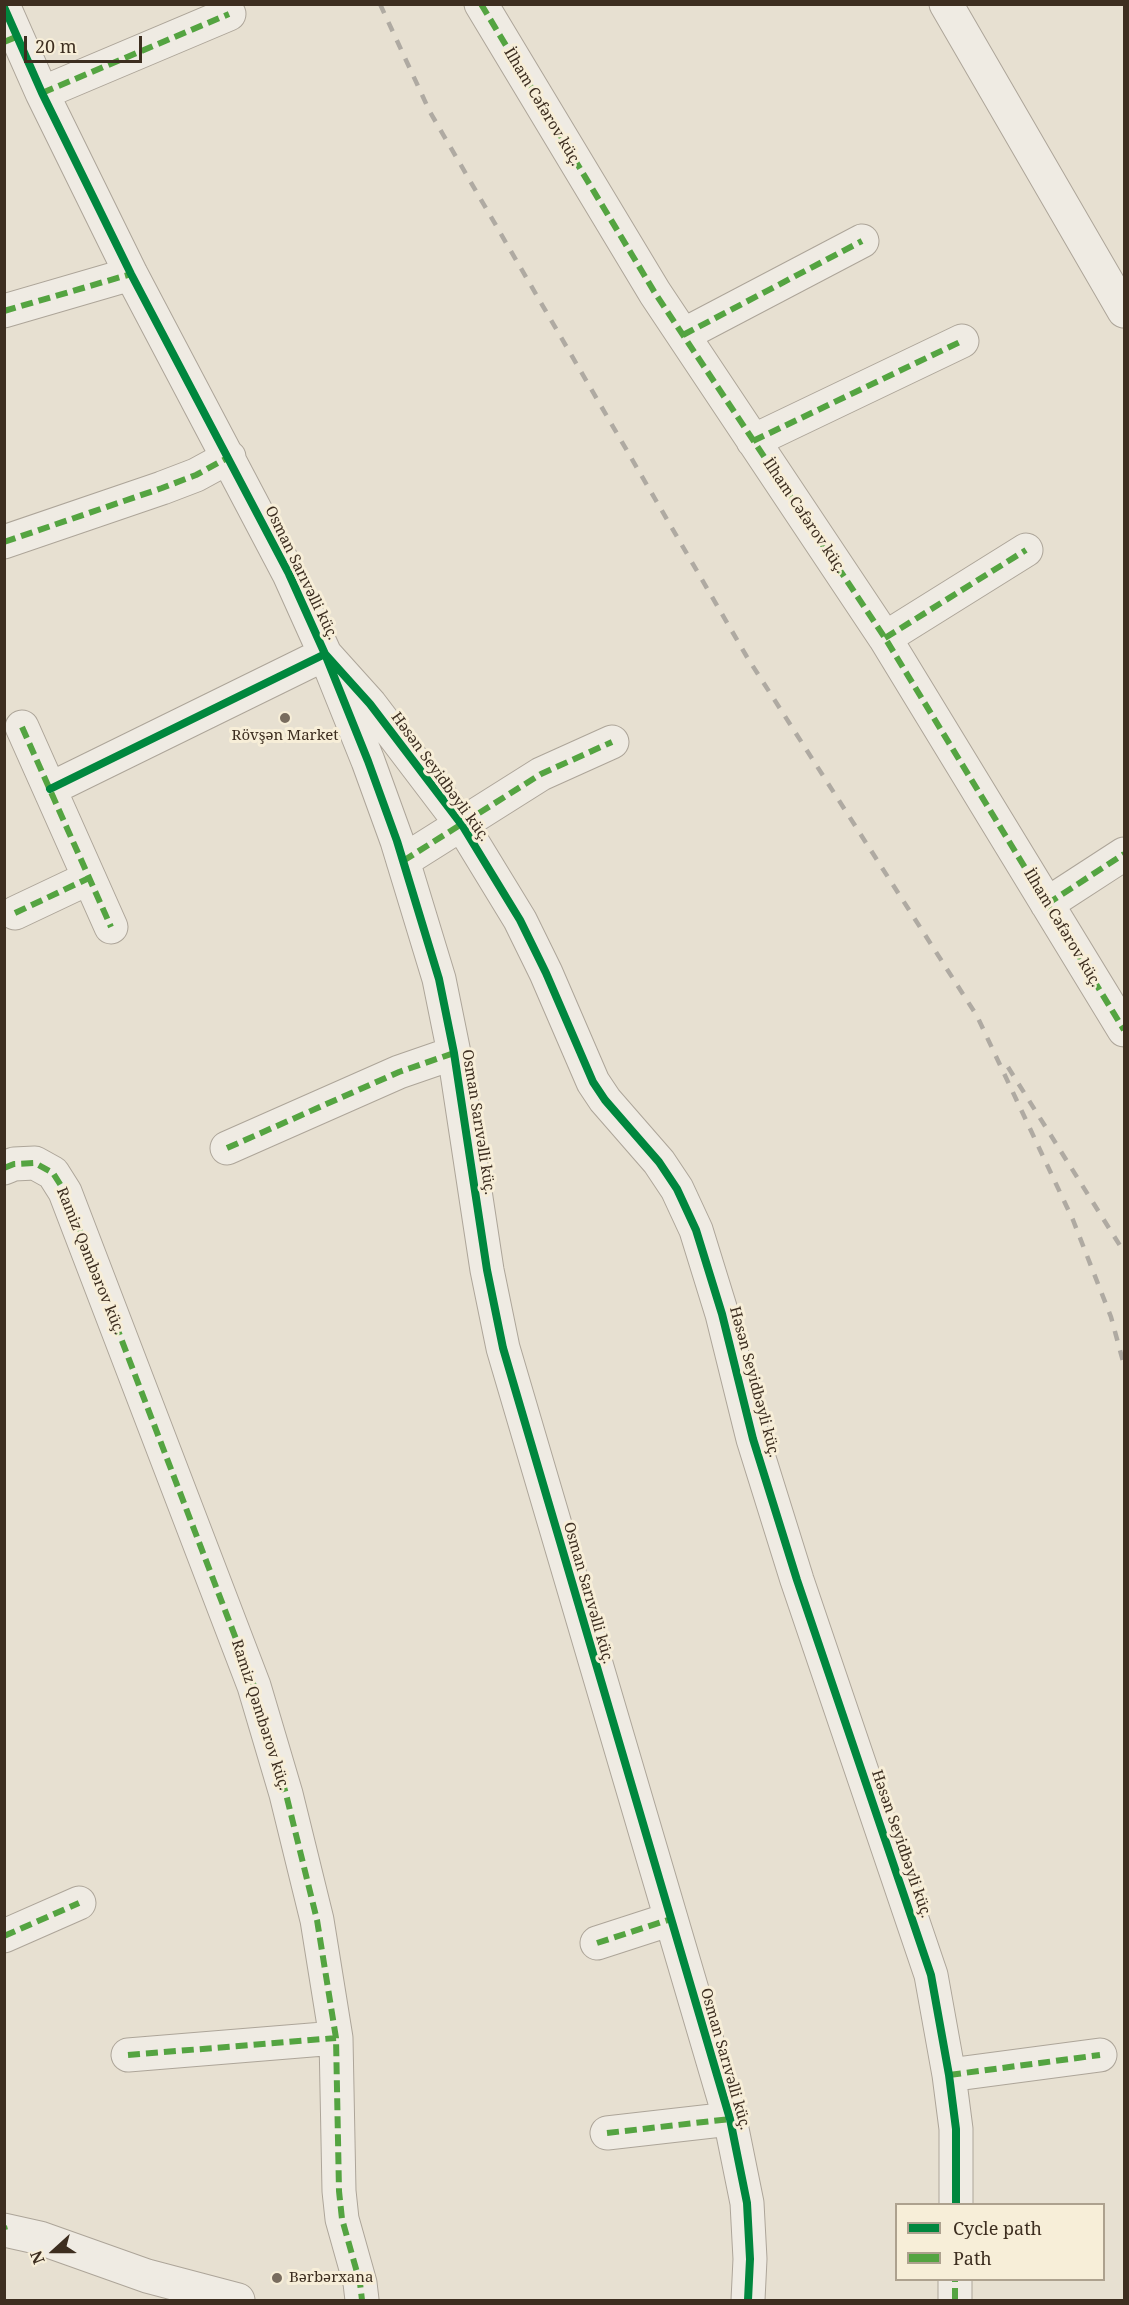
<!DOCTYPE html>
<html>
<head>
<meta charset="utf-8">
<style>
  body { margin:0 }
  #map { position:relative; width:1129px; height:2305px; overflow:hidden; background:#e7e0d1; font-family:"Noto Serif",serif }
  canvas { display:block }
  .frame { position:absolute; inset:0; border:6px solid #3d2e20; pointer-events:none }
  .legend { position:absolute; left:895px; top:2203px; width:210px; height:78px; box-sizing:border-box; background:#f7eed8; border:2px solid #ada18e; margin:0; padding:8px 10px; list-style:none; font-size:18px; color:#3d2e20 }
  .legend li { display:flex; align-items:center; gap:12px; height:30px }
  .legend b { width:30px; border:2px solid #ada18e }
  .north { position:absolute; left:24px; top:2221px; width:60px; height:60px; -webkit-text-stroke:4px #f7eed8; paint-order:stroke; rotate:249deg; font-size:16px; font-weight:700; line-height:24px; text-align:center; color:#3d2e20 }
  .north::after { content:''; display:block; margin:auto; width:21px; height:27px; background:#3d2e20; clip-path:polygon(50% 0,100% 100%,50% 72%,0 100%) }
  .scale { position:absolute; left:24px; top:36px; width:118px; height:27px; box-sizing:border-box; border:3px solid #3d2e20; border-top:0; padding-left:8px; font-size:18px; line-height:21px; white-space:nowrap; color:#3d2e20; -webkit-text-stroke:4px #f7eed8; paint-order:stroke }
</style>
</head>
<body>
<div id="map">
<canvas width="1129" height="2305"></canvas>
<div class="frame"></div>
<ul class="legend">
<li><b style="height:8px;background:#00873e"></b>Cycle path</li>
<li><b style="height:8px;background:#54a441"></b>Path</li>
</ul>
<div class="north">N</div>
<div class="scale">20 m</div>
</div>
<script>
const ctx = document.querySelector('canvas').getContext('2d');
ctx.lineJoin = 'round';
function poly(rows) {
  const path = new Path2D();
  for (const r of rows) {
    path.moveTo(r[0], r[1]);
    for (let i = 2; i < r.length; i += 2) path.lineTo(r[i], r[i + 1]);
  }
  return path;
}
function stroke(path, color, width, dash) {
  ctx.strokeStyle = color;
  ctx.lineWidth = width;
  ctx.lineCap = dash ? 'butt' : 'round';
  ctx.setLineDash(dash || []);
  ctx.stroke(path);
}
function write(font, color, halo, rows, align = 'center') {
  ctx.font = font + ' "Noto Serif",serif';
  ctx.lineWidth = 6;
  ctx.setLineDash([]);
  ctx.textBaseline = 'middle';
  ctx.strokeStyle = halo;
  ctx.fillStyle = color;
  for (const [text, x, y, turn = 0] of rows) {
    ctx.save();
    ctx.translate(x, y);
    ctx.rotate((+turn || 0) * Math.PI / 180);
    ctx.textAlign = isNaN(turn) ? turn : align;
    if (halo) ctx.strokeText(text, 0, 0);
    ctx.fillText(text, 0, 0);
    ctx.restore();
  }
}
const minor = poly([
  [481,4,655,293,885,638,1124,1030],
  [946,4,1124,311],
  [4,7,42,93,131,274,289,574,325,654,368,761,397,841,439,979,454,1053,487,1270,503,1348,730,2119,747,2203,750,2259,748,2300],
  [42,93,229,14],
  [4,311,131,274],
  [683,335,862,241],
  [753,441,962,341],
  [4,542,162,488,196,475,229,457],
  [885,638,1026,550],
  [22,727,111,927],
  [50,789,325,654,370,704,462,825,520,920,546,973,593,1082,605,1100,659,1162,677,1189,696,1230,722,1314,753,1439,797,1580,931,1975,949,2075,956,2129,956,2204],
  [403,861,541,774,612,742],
  [1047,904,1124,854],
  [15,913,89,878],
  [227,1148,399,1072,454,1053],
  [4,1168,14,1164,35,1163,53,1173,65,1192,254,1686,286,1794,317,1920,336,2038,339,2191,342,2219,360,2283,362,2300],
  [4,1936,79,1903],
  [597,1943,671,1919],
  [128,2055,336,2038],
  [949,2075,1100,2055],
  [607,2133,730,2119],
  [4,2230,40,2238,147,2276,238,2300],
  [955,2300,955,2280]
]);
stroke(minor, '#ada599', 35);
stroke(minor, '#efebe3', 33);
stroke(poly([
  [380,4,430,112,747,657,977,1016,1073,1220,1111,1317,1124,1365],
  [1008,1067,1124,1252]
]), '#afaaa2', 4.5, [10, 10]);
stroke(poly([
  [481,4,655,293,885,638,1124,1030],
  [4,42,16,37],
  [42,93,229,14],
  [4,311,131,274],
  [683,335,862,241],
  [753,441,962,341],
  [4,542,162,488,196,475,229,457],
  [885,638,1026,550],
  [22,727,111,927],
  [403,861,541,774,612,742],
  [1047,904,1124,854],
  [15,913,89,878],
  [227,1148,399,1072,454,1053],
  [4,1168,14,1164,35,1163,53,1173,65,1192,254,1686,286,1794,317,1920,336,2038,339,2191,342,2219,360,2283,362,2300],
  [4,1936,79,1903],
  [597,1943,671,1919],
  [128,2055,336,2038],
  [949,2075,1100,2055],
  [607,2133,730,2119],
  [4,2226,5,2230],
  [955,2300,955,2280]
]), '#54a441', 6, [12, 6]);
stroke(poly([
  [4,7,42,93,131,274,289,574,325,654,368,761,397,841,439,979,454,1053,487,1270,503,1348,730,2119,747,2203,750,2259,748,2300],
  [50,789,325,654,370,704,462,825,520,920,546,973,593,1082,605,1100,659,1162,677,1189,696,1230,722,1314,753,1439,797,1580,931,1975,949,2075,956,2129,956,2204]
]), '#00873e', 8);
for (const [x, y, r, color] of [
  [285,718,6,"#786c5e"],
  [277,2278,6,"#786c5e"]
]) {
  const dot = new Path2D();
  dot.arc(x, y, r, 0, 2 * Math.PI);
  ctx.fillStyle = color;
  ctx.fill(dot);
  stroke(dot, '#f7eed8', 2);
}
write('15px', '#3d2e20', '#f7eed8', [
  ["İlham Cəfərov küç.",542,107,59],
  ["İlham Cəfərov küç.",804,516,56],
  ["Osman Sarıvəlli küç.",301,573,64],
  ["Həsən Seyidbəyli küç.",440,777,54],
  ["İlham Cəfərov küç.",1062,928,59],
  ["Osman Sarıvəlli küç.",478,1122,81],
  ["Ramiz Qəmbərov küç.",90,1261,68],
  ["Həsən Seyidbəyli küç.",754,1382,75],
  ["Osman Sarıvəlli küç.",588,1593,74],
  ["Ramiz Qəmbərov küç.",260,1715,72],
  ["Həsən Seyidbəyli küç.",901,1844,71],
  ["Osman Sarıvəlli küç.",725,2059,74]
]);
write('15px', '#3d2e20', '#f7eed8', [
  ["Rövşən Market",285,736],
  ["Bərbərxana",289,2278,"left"]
]);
</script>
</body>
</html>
